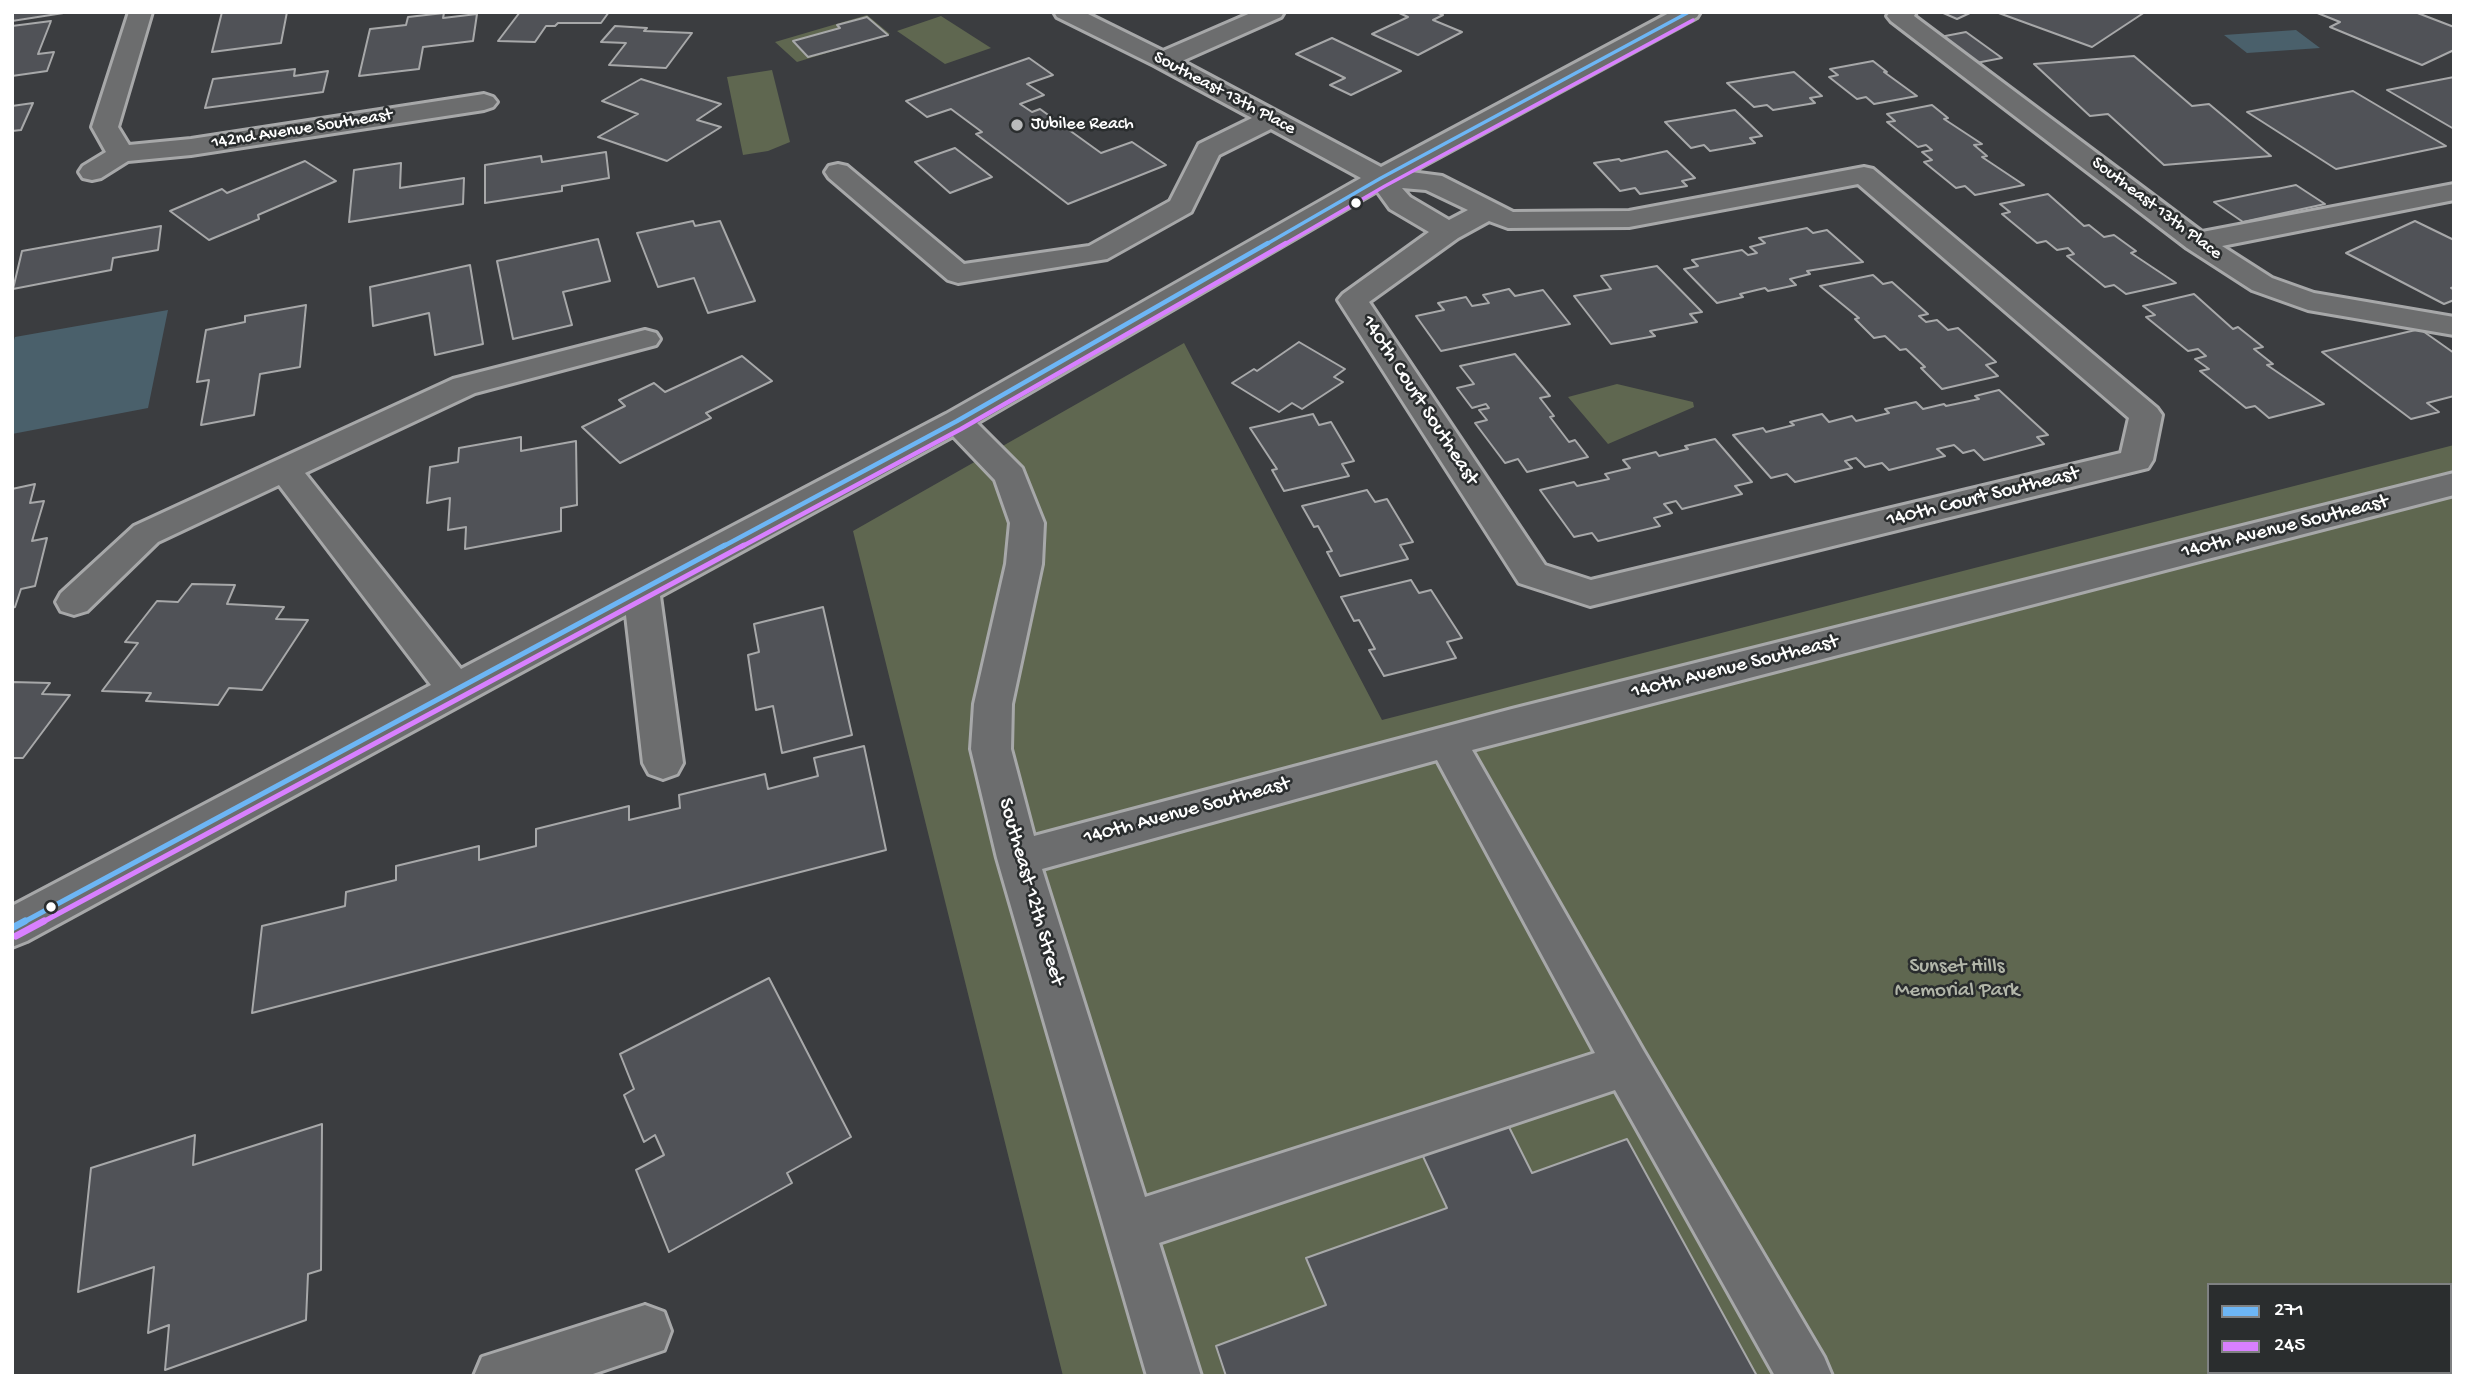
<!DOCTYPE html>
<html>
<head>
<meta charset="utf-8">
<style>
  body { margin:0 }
  #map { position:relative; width:2466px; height:1388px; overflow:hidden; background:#3b3d40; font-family:"Gochi Hand",sans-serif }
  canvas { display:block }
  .frame { position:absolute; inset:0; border:14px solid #fff; pointer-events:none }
  .legend { position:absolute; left:2207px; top:1283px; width:245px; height:91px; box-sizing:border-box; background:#2a2d2e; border:2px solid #7f8182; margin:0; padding:9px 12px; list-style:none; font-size:21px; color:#fff }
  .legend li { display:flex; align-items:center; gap:14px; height:35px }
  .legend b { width:35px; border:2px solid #7f8182 }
</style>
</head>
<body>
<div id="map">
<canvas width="2466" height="1388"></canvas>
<div class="frame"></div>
<ul class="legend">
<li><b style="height:9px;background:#6db6f5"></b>271</li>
<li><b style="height:9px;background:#d880ff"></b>245</li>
</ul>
</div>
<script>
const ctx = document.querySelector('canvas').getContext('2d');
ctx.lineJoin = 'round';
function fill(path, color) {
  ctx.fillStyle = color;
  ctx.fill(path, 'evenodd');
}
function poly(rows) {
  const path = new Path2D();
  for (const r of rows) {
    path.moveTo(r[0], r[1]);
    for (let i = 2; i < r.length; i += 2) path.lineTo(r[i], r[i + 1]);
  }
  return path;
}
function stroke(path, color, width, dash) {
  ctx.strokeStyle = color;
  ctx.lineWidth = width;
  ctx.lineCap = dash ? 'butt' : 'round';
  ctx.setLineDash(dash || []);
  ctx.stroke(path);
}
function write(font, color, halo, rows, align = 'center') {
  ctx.font = font + ' "Gochi Hand",sans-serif';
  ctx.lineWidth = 5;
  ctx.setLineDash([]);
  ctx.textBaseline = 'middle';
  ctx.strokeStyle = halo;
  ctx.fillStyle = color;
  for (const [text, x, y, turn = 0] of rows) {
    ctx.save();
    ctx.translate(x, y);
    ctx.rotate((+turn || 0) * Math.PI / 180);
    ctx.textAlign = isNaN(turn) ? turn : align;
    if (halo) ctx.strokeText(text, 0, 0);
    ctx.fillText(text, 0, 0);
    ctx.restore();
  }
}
fill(poly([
  [867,15,890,34,797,62,775,42],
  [941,16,991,48,945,64,897,31],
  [772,70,790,142,768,151,743,155,727,77],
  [1184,343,1382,720,2454,445,2454,1376,1063,1376,853,531],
  [2209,1285,2450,1285,2450,1372,2209,1372],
  [1617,384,1693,402,1694,407,1608,444,1568,397]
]), '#5f6750');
fill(poly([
  [2296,30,2320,48,2247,53,2224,35],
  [168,310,148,408,12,434,12,346,15,337]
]), '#4a606b');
const building = poly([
  [12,12,70,12,12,21,12,12],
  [222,12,287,12,281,43,212,52,222,12],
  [520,12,609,12,601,23,558,23,555,26,546,26,535,42,498,41,520,12],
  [1397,12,1436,12,1443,15,1433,20,1462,32,1418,55,1372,34,1408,17,1397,12],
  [1941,12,1972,12,1957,19,1941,12],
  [1996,12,2145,12,2092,47,1996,12],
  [2315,12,2415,12,2454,27,2454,50,2422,65,2330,27,2340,22,2315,12],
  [444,13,443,18,477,14,473,41,423,47,419,69,359,76,370,29,406,25,408,17,444,13],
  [867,17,888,35,808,57,793,41,840,28,837,25,867,17],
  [51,21,38,54,54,52,47,71,12,76,12,26,51,21],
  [615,26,647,28,644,31,692,33,666,68,609,65,626,43,601,42,615,26],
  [1966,32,2002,58,1976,63,1940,37,1966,32],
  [1332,38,1401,71,1351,95,1330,85,1345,78,1296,54,1332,38],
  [2134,56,2192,106,2209,104,2271,156,2164,165,2108,114,2090,116,2034,64,2134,56],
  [1029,58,1053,75,1027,84,1044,95,1020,104,1032,112,1040,109,1101,153,1132,142,1166,165,1068,204,976,134,982,132,951,109,927,117,906,101,1029,58],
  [1873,61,1887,72,1884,72,1917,96,1874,104,1866,97,1857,99,1829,77,1838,75,1830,69,1873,61],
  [295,69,294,76,328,71,323,92,205,108,213,79,295,69],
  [1794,72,1822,96,1810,98,1815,103,1773,110,1767,105,1754,107,1727,83,1794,72],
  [2454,77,2454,129,2387,90,2454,77],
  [641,79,721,104,697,120,721,127,667,161,598,137,638,114,602,101,641,79],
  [2353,91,2446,146,2336,169,2247,112,2353,91],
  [33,103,21,130,12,131,12,106,33,103],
  [1932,105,1948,118,1944,119,1982,144,1974,145,1987,156,1982,157,2024,185,1975,195,1965,186,1956,188,1924,162,1932,160,1922,152,1932,150,1926,145,1918,147,1887,122,1895,121,1887,114,1932,105],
  [1735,110,1762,136,1750,138,1755,143,1710,151,1704,145,1691,148,1665,122,1735,110],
  [955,148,992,177,950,193,915,162,955,148],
  [1667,151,1695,178,1682,181,1687,186,1640,194,1635,188,1620,191,1594,163,1619,159,1621,161,1667,151],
  [606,152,609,178,562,186,562,191,485,203,485,165,541,156,542,162,606,152],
  [305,161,336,181,258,215,259,219,209,240,170,211,222,189,227,193,305,161],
  [401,163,400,188,464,178,463,204,349,222,354,170,401,163],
  [2296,185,2325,204,2243,222,2214,202,2296,185],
  [2048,194,2084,226,2089,225,2104,237,2114,235,2136,251,2131,253,2176,283,2126,294,2114,285,2105,287,2067,256,2074,254,2068,248,2057,250,2046,241,2037,243,2002,214,2010,212,2000,204,2048,194],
  [693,221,695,226,720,221,755,301,708,313,694,278,658,287,637,233,693,221],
  [2415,221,2454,240,2454,287,2451,288,2454,290,2454,300,2444,304,2346,253,2415,221],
  [161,226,158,250,113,258,111,270,13,289,22,251,161,226],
  [1807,228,1813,233,1827,230,1863,262,1807,271,1810,274,1790,279,1796,285,1768,291,1765,288,1740,294,1743,297,1717,303,1684,269,1698,266,1692,260,1742,250,1748,255,1757,253,1750,247,1765,243,1759,238,1807,228],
  [598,239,610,281,563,292,572,325,513,339,497,261,598,239],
  [470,265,483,344,435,355,429,313,373,326,370,287,470,265],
  [1657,266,1702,312,1690,314,1697,322,1650,331,1655,336,1611,344,1574,296,1611,289,1601,276,1657,266],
  [1873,275,1883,284,1892,282,1928,314,1919,316,1926,322,1937,320,1948,330,1958,328,1996,362,1986,365,1998,376,1942,389,1921,368,1925,367,1906,349,1900,350,1885,336,1874,338,1855,319,1859,318,1820,286,1873,275],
  [1509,289,1515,296,1543,290,1570,324,1441,351,1416,316,1444,310,1438,303,1466,297,1472,306,1489,303,1483,295,1509,289],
  [2194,294,2233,329,2238,327,2263,347,2254,349,2273,364,2267,365,2324,404,2269,418,2255,406,2246,408,2200,371,2209,369,2195,359,2206,356,2198,349,2188,351,2146,317,2155,315,2143,306,2194,294],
  [306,305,300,367,260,374,254,415,201,425,209,380,197,382,206,330,245,322,245,316,306,305],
  [2420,329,2454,353,2454,396,2427,403,2439,412,2411,419,2322,352,2420,329],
  [1299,342,1345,369,1334,377,1343,382,1302,409,1292,403,1279,412,1232,383,1254,369,1257,371,1299,342],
  [1515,354,1550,396,1540,398,1554,416,1550,417,1569,442,1575,440,1588,457,1527,472,1518,459,1505,463,1475,423,1487,420,1479,410,1489,408,1486,404,1472,408,1457,388,1474,384,1460,366,1515,354],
  [742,356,772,381,706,413,711,418,620,463,582,427,625,406,619,400,654,383,665,392,742,356],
  [1999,390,2048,435,2037,437,2044,444,1984,460,1974,450,1963,453,1954,445,1937,449,1945,456,1889,470,1882,463,1865,467,1856,458,1845,461,1852,468,1795,482,1787,474,1771,478,1733,435,1763,428,1766,432,1794,425,1790,422,1822,414,1829,422,1852,416,1856,421,1889,413,1885,409,1916,402,1923,409,1944,404,1946,406,1979,399,1975,396,1999,390],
  [1313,414,1319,425,1331,422,1354,461,1342,464,1349,476,1284,491,1272,470,1277,469,1250,428,1313,414],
  [521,437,521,451,576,441,577,505,561,508,561,531,465,549,466,527,448,530,450,498,427,503,430,467,458,462,459,448,521,437],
  [1715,439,1752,482,1735,486,1742,494,1682,509,1676,501,1664,504,1672,513,1654,518,1660,526,1598,541,1592,533,1574,537,1540,490,1574,482,1577,486,1609,479,1605,474,1630,468,1623,460,1656,452,1659,456,1688,449,1685,446,1715,439],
  [35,484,30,503,44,501,32,541,47,538,35,586,21,589,15,607,12,608,12,489,35,484],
  [1367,490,1375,502,1387,499,1413,542,1400,545,1408,559,1340,576,1327,552,1332,551,1318,526,1314,527,1302,506,1367,490],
  [1411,580,1419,593,1431,590,1462,638,1447,642,1456,658,1384,676,1369,650,1375,649,1359,620,1354,621,1341,597,1411,580],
  [192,584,235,585,227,604,284,607,276,619,308,620,262,690,229,688,218,705,146,701,151,693,102,691,138,643,125,642,157,601,178,602,192,584],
  [823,607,852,735,782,753,773,706,756,710,748,655,759,652,754,624,823,607],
  [12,682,50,683,42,694,70,695,23,758,12,758,12,682],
  [864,746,886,850,252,1013,262,926,345,906,346,892,396,880,396,866,479,846,479,860,536,846,536,829,629,806,629,820,680,808,679,795,765,774,768,789,818,776,814,758,864,746],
  [769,978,851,1137,787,1173,792,1183,669,1252,636,1170,664,1155,655,1135,644,1142,624,1095,634,1089,620,1054,769,978],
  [1507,1123,1532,1173,1627,1139,1757,1376,1226,1376,1216,1346,1326,1305,1306,1258,1447,1208,1421,1152,1507,1123],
  [322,1124,321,1270,308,1274,306,1320,165,1370,169,1325,148,1333,154,1267,78,1292,91,1168,195,1135,193,1165,322,1124]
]);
fill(building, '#505257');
stroke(building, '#a7a8a9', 2);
const minor = poly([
  [129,12,152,12,118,127,129,145,191,139,484,94,493,97,497,102,493,107,484,110,191,155,128,161,101,178,92,180,83,178,79,172,83,166,106,152,92,127,129,12],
  [1054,12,1084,12,1163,51,1253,12,1284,12,1281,17,1182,61,1381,167,1671,12,1700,12,1697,17,1411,172,1442,176,1513,212,1629,211,1864,167,1873,169,2157,408,2162,415,2153,460,2148,468,1590,606,1519,583,1338,300,1343,294,1429,232,1390,209,1377,191,977,423,1022,468,1044,523,1042,564,1012,704,1011,749,1034,836,1512,709,2454,473,2454,495,1472,750,1643,1050,1824,1357,1832,1376,1775,1376,1615,1090,1159,1243,1201,1376,1147,1376,997,858,971,749,974,704,1006,564,1010,523,995,480,953,436,660,596,683,763,677,774,663,779,649,774,643,763,626,615,27,941,12,947,12,906,431,685,279,485,158,542,87,611,74,615,61,611,56,602,61,593,134,526,453,379,645,330,656,333,660,339,656,345,475,393,305,473,461,669,946,414,1361,178,1271,129,1219,155,1191,212,1107,259,958,283,948,280,829,178,825,172,829,166,838,164,847,166,964,264,1089,246,1170,201,1199,144,1252,118,1154,65,1057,17,1054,12],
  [1858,184,2129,418,2121,453,1591,580,1545,565,1369,302,1458,238,1489,221,1508,228,1629,227,1858,184],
  [1402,188,1426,190,1468,210,1449,220,1410,197,1402,188],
  [1437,760,1595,1053,1145,1197,1042,869,1437,760],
  [1890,12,1916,12,1914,16,2202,232,2454,184,2454,200,2222,246,2272,278,2314,293,2454,317,2454,335,2308,310,2252,290,2187,248,1891,21,1887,16,1890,12],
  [645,1305,664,1312,671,1331,664,1350,587,1376,474,1376,482,1357,645,1305]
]);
stroke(minor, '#a7a8a9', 6);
fill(minor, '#6c6d6e');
stroke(poly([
  [1265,245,1381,178,1689,12]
]), '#6db6f5', 3.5);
stroke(poly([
  [722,547,957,421,1268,243]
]), '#6db6f5', 4.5);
stroke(poly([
  [22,923,725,545]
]), '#6db6f5', 5);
stroke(poly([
  [12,928,25,921]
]), '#6db6f5', 7);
stroke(poly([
  [1283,245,1385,186,1693,20]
]), '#d880ff', 3.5);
stroke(poly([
  [741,547,961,429,1286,243]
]), '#d880ff', 4.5);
stroke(poly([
  [41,923,744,545]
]), '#d880ff', 5);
stroke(poly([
  [16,936,44,921]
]), '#d880ff', 7);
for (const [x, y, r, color] of [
  [1017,125,7,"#babbbc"],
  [1356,203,6,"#fff"],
  [51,907,6,"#fff"]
]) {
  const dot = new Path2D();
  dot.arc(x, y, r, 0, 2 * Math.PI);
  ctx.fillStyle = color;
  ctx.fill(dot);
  stroke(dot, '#2a2d2e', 2.5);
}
write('18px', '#fff', '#2a2d2e', [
  ["Southeast 13th Place",1224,94,28],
  ["142nd Avenue Southeast",302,130,-9],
  ["Southeast 13th Place",2156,209,37]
]);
write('18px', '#fff', '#2a2d2e', [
  ["Jubilee Reach",1031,125]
], 'left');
write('21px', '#fff', '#2a2d2e', [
  ["140th Court Southeast",1419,401,57],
  ["140th Court Southeast",1983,498,-14],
  ["140th Avenue Southeast",2285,528,-14],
  ["140th Avenue Southeast",1735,668,-14],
  ["140th Avenue Southeast",1187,812,-15],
  ["Southeast 12th Street",1030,892,74]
]);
write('21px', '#b2b6a9', '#2a2d2e', [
  ["Sunset Hills",1957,968],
  ["Memorial Park",1957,992]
]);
</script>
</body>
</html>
